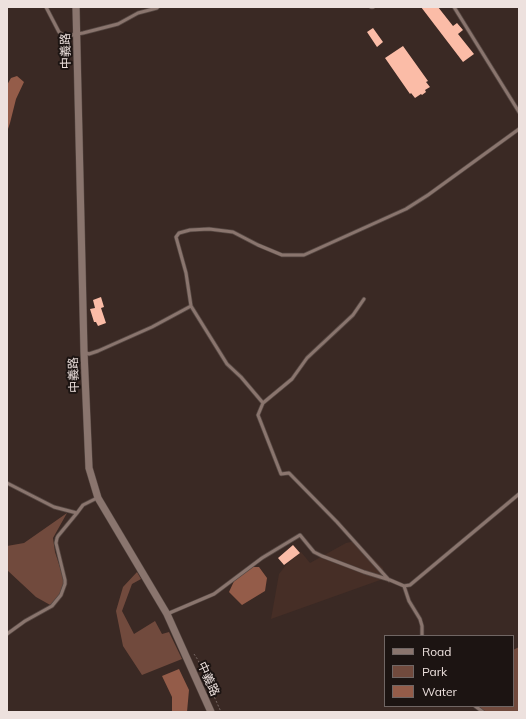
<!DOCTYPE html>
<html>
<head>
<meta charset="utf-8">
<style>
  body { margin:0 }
  #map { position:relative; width:526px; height:719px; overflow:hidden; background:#3a2924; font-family:Mulish,sans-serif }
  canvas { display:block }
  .frame { position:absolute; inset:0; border:8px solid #ede1de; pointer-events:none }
  .legend { position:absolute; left:384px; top:635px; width:130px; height:72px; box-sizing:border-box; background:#1c1412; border:1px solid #706664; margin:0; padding:5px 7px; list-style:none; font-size:12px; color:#ede1de }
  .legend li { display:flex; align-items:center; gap:8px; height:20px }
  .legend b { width:20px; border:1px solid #706664 }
</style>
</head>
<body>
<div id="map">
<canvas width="526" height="719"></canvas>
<div class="frame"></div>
<ul class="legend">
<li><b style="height:5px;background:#8a756e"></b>Road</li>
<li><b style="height:11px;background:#714a3d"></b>Park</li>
<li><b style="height:11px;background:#945c49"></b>Water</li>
</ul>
</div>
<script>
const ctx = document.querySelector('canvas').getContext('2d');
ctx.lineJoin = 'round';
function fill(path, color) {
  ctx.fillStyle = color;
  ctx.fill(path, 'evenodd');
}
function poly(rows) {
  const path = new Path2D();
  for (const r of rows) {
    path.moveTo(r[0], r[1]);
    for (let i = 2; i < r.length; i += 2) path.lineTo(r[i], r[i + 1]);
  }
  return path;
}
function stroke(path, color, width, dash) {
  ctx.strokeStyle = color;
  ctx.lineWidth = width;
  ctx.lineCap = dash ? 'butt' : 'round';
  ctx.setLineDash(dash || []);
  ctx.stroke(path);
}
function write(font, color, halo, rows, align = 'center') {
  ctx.font = font + ' Mulish,"Noto Sans TC",sans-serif';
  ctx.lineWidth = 4;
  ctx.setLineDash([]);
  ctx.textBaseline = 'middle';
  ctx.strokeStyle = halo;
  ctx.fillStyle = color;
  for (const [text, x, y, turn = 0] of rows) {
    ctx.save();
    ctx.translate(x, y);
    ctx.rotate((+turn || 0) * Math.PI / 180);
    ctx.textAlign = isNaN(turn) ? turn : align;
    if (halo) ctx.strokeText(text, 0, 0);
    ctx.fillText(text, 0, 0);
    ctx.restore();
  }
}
fill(poly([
  [355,541,383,568,383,579,271,619,279,574,286,565,301,552,310,563,346,543]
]), '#462e26');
fill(poly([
  [67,513,53,538,55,552,66,586,60,597,52,606,36,597,7,570,7,546,24,543],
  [137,572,141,579,132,584,122,611,134,634,155,621,162,634,169,632,182,659,142,675,123,646,116,611,123,587],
  [519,647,519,712,483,712,479,709,481,706,513,706,513,650]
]), '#714a3d');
fill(poly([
  [17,76,24,82,16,99,10,123,7,132,7,85,11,78],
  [249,567,259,567,267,578,265,591,242,605,229,592,235,579],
  [179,669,189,690,187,712,172,712,172,697,162,676]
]), '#945c49');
fill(poly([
  [421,7,438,7,453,26,457,23,463,30,458,34,474,54,463,62],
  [373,28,383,42,377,47,367,32],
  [403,46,428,81,426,82,430,87,425,90,426,92,422,95,421,94,415,98,411,93,410,94,385,58],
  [101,297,104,307,101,308,106,323,98,326,96,322,94,322,90,309,95,308,93,300],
  [293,545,300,553,284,565,278,558]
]), '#fbbca7');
const service = poly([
  [46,7,59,32,65,36,72,35,83,33,118,24,138,13,157,8,158,7],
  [371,7,373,7],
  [454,7,519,112],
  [364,299,353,315,307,358,292,379,263,403,258,415,281,474,289,473,337,522,389,580],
  [191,306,227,364,241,377,263,403],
  [84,352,89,354,98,351,152,327,191,306,186,273,176,237,179,233,190,230,209,229,233,232,258,245,282,255,304,255,406,209,428,195,519,129],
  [7,483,54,507,77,513,83,505,97,498],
  [404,586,409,601,420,619,422,626,422,636],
  [167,614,214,594,262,558,300,535,309,546,314,552,322,556,364,572,390,580,404,586,410,585,519,494],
  [7,634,25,621,52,606,61,595,65,584,65,580,56,543,57,538,58,536,77,513],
  [475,706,483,712]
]);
const tertiary = poly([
  [76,7,84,352,89,468,98,498,167,614,211,712]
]);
stroke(service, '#564843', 4.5);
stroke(tertiary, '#564843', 8);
stroke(poly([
  [194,654,198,660,221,712]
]), '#786965', 1, [2, 2]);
stroke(service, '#8a756e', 3);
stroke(tertiary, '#8a756e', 7);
write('12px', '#ede1de', '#1c1412', [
  ["中義路",66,51,-91],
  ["中義路",74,375,-92],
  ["中義路",208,679,66]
]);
</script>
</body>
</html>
